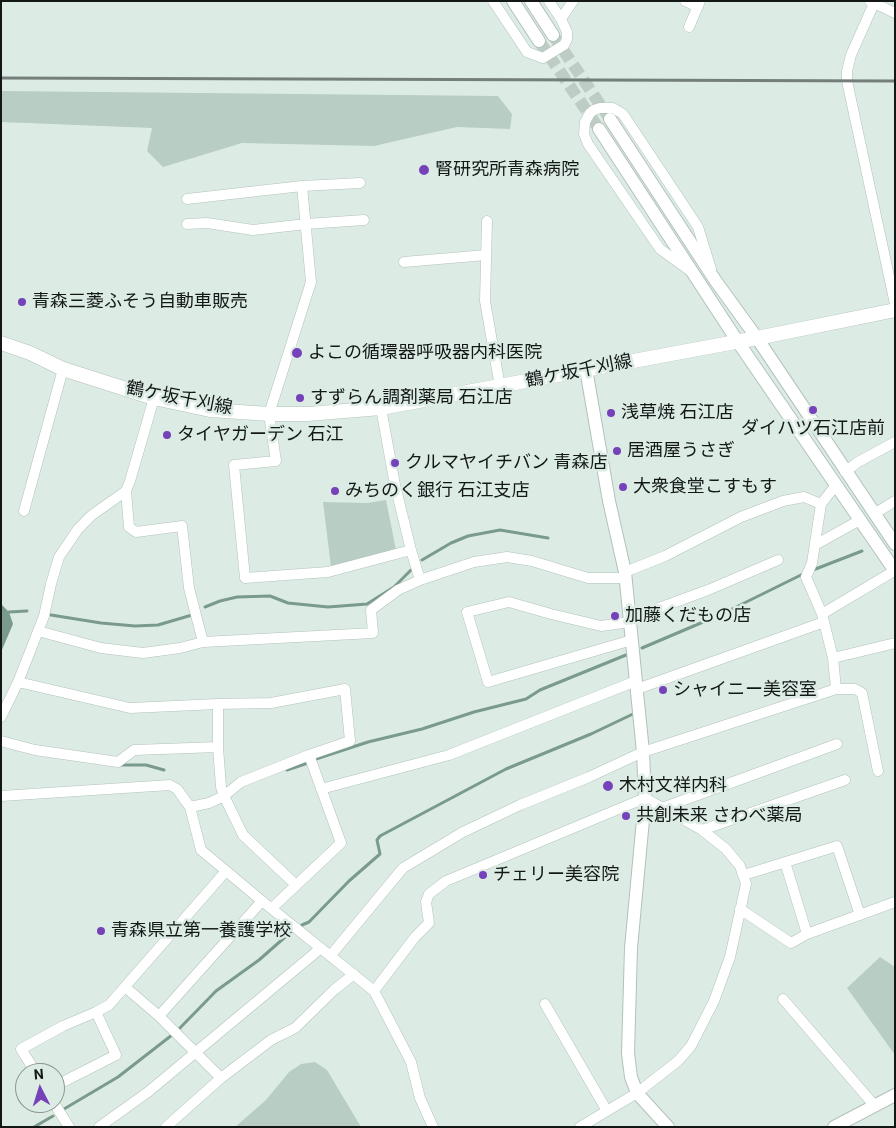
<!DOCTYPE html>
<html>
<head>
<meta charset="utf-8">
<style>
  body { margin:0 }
  #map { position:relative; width:896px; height:1128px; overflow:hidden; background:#dcece5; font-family:Roboto,sans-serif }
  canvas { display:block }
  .frame { position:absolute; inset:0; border:2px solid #131816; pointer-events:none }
  .north { position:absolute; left:15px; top:1063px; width:50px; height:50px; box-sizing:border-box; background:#dcece5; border:1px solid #8c9792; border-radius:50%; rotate:355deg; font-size:14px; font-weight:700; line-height:20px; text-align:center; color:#131816 }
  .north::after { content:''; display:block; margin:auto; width:18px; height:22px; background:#7642b9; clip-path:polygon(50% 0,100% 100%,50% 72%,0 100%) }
</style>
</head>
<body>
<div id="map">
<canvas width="896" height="1128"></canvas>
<div class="frame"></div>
<div class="north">N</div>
</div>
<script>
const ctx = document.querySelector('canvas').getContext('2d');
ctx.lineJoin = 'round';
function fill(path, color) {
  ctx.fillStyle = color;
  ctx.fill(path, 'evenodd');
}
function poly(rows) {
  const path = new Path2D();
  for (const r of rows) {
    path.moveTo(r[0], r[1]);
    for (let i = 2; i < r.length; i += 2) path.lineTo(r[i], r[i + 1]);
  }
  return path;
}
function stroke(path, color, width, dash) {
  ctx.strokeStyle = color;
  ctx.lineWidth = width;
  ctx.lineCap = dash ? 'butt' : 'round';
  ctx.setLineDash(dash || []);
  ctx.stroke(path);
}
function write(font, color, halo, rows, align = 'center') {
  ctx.font = font + ' Roboto,"Noto Sans JP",sans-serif';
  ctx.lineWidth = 5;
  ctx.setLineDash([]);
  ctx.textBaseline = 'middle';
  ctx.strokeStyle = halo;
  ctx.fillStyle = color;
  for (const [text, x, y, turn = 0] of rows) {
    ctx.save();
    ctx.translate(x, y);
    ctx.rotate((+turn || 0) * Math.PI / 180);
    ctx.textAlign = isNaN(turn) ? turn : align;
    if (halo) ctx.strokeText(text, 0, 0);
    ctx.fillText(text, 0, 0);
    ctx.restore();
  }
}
fill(poly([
  [1,91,498,96,512,114,510,129,457,127,374,146,242,143,163,167,147,151,152,128,1,122],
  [386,500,396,550,331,567,323,502,367,503],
  [880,957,895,967,895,1055,847,988],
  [315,1062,327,1070,361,1127,235,1127,266,1100,289,1072,301,1064]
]), '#b8cdc3');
fill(poly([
  [1,604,9,612,13,624,1,652]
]), '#7a9b8c');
stroke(poly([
  [422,560,451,543,468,536,500,530,548,538],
  [813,570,862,551],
  [205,607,220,601,237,597,270,596,288,603,328,607,367,604,394,587,411,570],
  [9,612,27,611],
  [51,615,101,623,135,626,158,625,192,615],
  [642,648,722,614,805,573],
  [316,759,368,742,422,729,474,712,526,699,540,690,626,655],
  [120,765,146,765,164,770],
  [287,770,308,763],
  [302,925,309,922,349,881,380,854,377,840,380,836,506,769,591,734,633,714],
  [179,1029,216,991,259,960,292,931],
  [64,1109,118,1077,172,1035],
  [34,1127,53,1116]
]), '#7a9b8c', 3);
stroke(poly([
  [553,35,610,119],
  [539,41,599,129]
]), '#beccc6', 12, [12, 6]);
const minor = poly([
  [493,1,527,52,543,58,564,45,567,39,567,32,561,19,549,1],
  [685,1,698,7],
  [870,1,895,13],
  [875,1,851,55,847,71,847,81,895,304],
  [561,19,573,1],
  [689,27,700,1],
  [302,186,311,282,269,414,276,461,234,465,245,578,328,572,411,550],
  [187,199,302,186,360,183],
  [487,221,485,301,500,387],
  [187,224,207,223,253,230,306,224,364,220],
  [404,262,486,255],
  [689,270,660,249,588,144,584,134,585,122,590,113,594,110,600,108,613,108,623,114,698,227,711,269],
  [845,472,858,462,895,442],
  [126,491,129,527,136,532,182,526,189,588,203,642],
  [24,511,63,369],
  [874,514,895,501],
  [815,545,860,520],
  [625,572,665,556,741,517,783,501,804,497,821,504],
  [420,580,474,562,507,557,532,561,588,578,625,578],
  [822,614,894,571],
  [629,619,708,590,778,560],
  [630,622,601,626,551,614,509,602,467,612,488,682,632,640],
  [38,631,101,648,143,653,180,648,203,642,373,633,371,610,398,590,420,580,411,550,395,485,381,408],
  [833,658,895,643],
  [18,682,130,708,218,704,218,747,221,787,224,796,209,803,190,807],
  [637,689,824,622],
  [836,689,855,689,862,693,878,771],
  [218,704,271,703,345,689,350,741,309,755,241,782,224,796,243,835,296,885],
  [1,717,18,682,44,616,51,584,59,557,78,529,92,515,126,491,130,481,154,398],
  [1,741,35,750,118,762,134,750,218,747],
  [321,789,449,755,636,681],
  [1,796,170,785,177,789,190,807,201,850,262,901,374,991,411,1062,420,1098,433,1127],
  [662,808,837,744],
  [702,830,845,780],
  [785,862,807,934],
  [744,875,837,846,860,915],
  [272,908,341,843,309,755],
  [740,909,791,943,807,934,895,902],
  [331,955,403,868,463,832,520,805,589,777,643,752,836,689,833,658,822,614,806,577,812,563,821,504,836,485],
  [125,987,159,1016,221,1078],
  [374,991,415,937,429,923,426,902,429,894,446,881,645,798,702,830,726,849,740,866,746,884,730,957,714,1001,691,1046,678,1061,637,1093,580,1127],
  [783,999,874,1105],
  [545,1004,607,1111],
  [159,1016,262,901],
  [36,1073,21,1049,63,1026,96,1012,109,1005,226,871],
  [55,1086,116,1055,96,1012],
  [54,1103,69,1127],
  [99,1127,148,1092,321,948],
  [166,1127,221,1078,271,1040,295,1028,334,990,354,974]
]);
const tertiary = poly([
  [513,1,539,41],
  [531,1,553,35],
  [610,119,715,280,757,338,895,544],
  [599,129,738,342,895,571],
  [586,369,609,501,625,572,643,752,645,798,631,948,628,1053,631,1077,637,1093,668,1127],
  [834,1127,895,1095]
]);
const secondary = poly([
  [1,343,30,353,63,369,154,398,210,410,269,414,308,414,381,408,757,338,895,310]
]);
stroke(minor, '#b2c2ba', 11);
stroke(tertiary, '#b2c2ba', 14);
stroke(secondary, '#b2c2ba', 15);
stroke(minor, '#fff', 10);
stroke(tertiary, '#fff', 12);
stroke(secondary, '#fff', 14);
stroke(poly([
  [1,78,895,81]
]), '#747e7a', 3);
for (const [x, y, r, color] of [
  [424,170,6,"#7642b9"],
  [22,302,5,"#7642b9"],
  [297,353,6,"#7642b9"],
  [300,398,5,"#7642b9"],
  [813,410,5,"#7642b9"],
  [611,413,5,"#7642b9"],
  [167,435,5,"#7642b9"],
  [617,451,5,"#7642b9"],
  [395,463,5,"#7642b9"],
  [623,487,5,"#7642b9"],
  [335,491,5,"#7642b9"],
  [615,616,5,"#7642b9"],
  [663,690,5,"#7642b9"],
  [608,786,6,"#7642b9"],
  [626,816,5,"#7642b9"],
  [483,875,5,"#7642b9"],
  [101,931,5,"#7642b9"]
]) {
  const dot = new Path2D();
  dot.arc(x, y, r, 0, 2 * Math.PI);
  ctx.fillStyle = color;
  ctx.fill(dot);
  stroke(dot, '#dcece5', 2);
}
write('18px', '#131816', '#dcece5', [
  ["腎研究所青森病院",435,170],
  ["青森三菱ふそう自動車販売",32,302],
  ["よこの循環器呼吸器内科医院",308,353],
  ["すずらん調剤薬局 石江店",310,398],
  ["浅草焼 石江店",621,413],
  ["ダイハツ石江店前",813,429,"center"],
  ["タイヤガーデン 石江",177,435],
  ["居酒屋うさぎ",627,451],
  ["クルマヤイチバン 青森店",405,463],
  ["大衆食堂こすもす",633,487],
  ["みちのく銀行 石江支店",345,491],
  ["加藤くだもの店",625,616],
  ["シャイニー美容室",673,690],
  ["木村文祥内科",619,786],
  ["共創未来 さわべ薬局",636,816],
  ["チェリー美容院",493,875],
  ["青森県立第一養護学校",111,931]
], 'left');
write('18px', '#131816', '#dcece5', [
  ["鶴ケ坂千刈線",579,372,-11],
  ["鶴ケ坂千刈線",179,399,11]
]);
</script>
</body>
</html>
